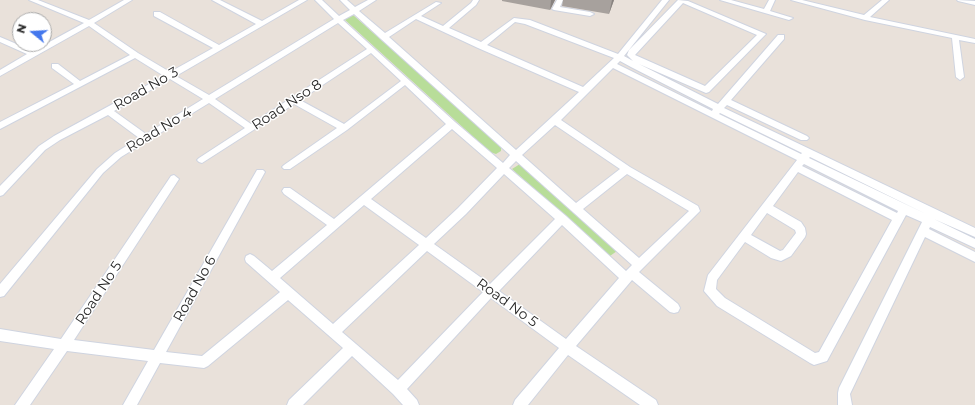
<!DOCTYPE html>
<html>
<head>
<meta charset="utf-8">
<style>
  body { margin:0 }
  #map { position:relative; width:975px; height:405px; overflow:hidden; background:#e9e1da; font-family:Montserrat,sans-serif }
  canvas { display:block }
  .north { position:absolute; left:12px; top:12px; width:40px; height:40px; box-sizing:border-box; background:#fff; border:1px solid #a9a9a9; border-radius:50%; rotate:288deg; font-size:11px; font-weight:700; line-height:16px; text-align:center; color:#282828 }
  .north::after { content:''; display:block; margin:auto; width:14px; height:18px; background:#4377ed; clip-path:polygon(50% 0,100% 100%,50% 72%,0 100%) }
</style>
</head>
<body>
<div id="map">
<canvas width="975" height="405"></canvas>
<div class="north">N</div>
</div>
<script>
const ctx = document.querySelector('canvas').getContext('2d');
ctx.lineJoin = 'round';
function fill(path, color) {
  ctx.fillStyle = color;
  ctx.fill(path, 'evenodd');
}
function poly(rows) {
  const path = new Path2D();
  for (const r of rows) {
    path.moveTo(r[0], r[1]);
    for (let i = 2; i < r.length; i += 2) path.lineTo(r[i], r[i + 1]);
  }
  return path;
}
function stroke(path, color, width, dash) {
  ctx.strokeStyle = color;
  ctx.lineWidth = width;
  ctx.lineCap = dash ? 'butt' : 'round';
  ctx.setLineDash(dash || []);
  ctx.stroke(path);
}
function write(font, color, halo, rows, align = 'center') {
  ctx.font = font + ' Montserrat,sans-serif';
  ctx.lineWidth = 3;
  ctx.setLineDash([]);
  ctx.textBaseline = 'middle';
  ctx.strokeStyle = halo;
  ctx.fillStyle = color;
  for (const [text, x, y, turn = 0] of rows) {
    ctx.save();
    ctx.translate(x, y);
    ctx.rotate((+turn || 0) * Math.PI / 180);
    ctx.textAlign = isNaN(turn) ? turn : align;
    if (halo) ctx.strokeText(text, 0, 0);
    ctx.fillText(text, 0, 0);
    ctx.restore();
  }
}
fill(poly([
  [353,15,501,146,501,151,496,154,490,152,344,19],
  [520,164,617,251,610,256,512,169]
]), '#b8dd99');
const minor = poly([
  [29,0,38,0,89,20,124,0,132,0,94,23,138,53,170,72,213,48,154,16,154,12,160,12,219,45,256,24,212,0,220,0,262,21,299,0,307,0,176,76,209,95,334,19,315,0,322,0,339,16,350,10,340,0,347,0,355,7,368,0,376,0,359,11,385,33,436,2,441,3,421,16,443,26,471,3,473,0,479,0,476,5,449,28,481,42,514,18,530,20,618,54,662,0,669,0,624,56,633,61,627,55,629,50,678,0,688,1,766,34,709,92,706,93,639,64,718,104,778,35,784,35,784,39,731,100,807,136,809,138,807,140,801,140,727,105,724,108,975,228,975,237,934,219,975,239,975,248,930,227,929,229,975,252,975,262,925,237,850,394,852,405,838,405,838,393,839,388,922,222,906,215,827,361,814,365,810,363,717,306,704,291,708,275,797,160,613,68,561,120,630,167,698,206,700,211,639,272,678,304,680,308,678,312,674,313,670,312,632,280,576,346,656,400,658,405,640,405,568,355,528,405,513,405,515,400,559,348,491,298,407,389,417,400,419,405,403,405,393,394,352,356,303,405,287,405,289,400,343,348,288,300,208,366,204,368,160,363,137,405,123,405,148,361,67,351,30,405,15,405,54,349,0,341,0,329,61,339,171,176,174,175,179,179,74,340,154,350,257,170,263,170,265,172,166,352,202,356,280,292,246,262,245,259,246,256,250,254,254,256,272,271,327,225,284,194,282,191,284,188,290,188,334,219,446,124,405,85,347,130,290,169,284,169,282,167,284,165,337,128,294,104,202,163,199,162,197,160,199,158,245,128,209,103,121,157,103,173,4,296,0,297,0,284,97,169,115,153,139,138,108,115,60,140,45,150,3,195,0,196,0,186,39,146,54,136,164,76,135,58,0,129,0,122,74,84,52,68,52,64,58,64,80,81,130,55,89,26,0,76,0,70,27,54,0,42,0,37,33,51,84,23,29,0],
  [683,3,757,35,705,86,635,55,683,3],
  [354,14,381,39,510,155,503,163,455,122,343,20,354,14],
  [416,19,478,48,579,92,516,150,389,37,416,19],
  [515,22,525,24,614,58,583,87,487,45,515,22],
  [338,23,367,49,251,124,215,99,338,23],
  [371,53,401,81,344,124,300,100,371,53],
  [620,61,631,67,713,109,712,111,617,64,620,61],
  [170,79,203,99,146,134,114,111,170,79],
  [720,113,802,153,801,154,719,114,720,113],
  [555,125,620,169,576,203,522,155,555,125],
  [452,129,497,168,458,208,426,238,371,199,452,129],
  [810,157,926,214,809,158,810,157],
  [516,161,632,265,626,271,566,216,509,168,516,161],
  [804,164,898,211,897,213,802,166,804,164],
  [798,172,892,220,819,352,815,353,725,298,716,289,717,280,745,242,771,258,781,261,791,256,805,237,806,234,805,228,801,222,773,206,798,172],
  [504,174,555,219,490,284,434,244,466,214,504,174],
  [627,174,689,211,639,258,583,209,627,174],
  [364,205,419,245,333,324,280,278,364,205],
  [767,213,795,230,796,233,783,250,780,251,751,235,767,213],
  [562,225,619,278,566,339,499,291,562,225],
  [427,251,483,292,398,380,342,332,427,251],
  [557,0,563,0,560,7,590,12,594,14,590,16,554,10,552,9,557,0],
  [720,0,731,0,764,9,769,0,775,0,770,11,793,18,789,20,720,0],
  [791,0,802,0,864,15,882,0,889,0,870,17,975,39,975,43,959,40,964,77,960,80,956,77,952,38,865,20,791,0],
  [957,0,975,1,975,5,958,1,957,0]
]);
stroke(minor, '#cfd4e0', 2);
fill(minor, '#fff');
fill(poly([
  [502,0,555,0,550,10,502,1],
  [563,0,614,0,609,14,562,6]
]), '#a7a19d');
fill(poly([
  [551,0,555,0,550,10],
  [612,0,614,0,609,14]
]), '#888380');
write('14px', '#282828', '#fff', [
  ["Road No 3",146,89,-30],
  ["Road Nso 8",287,105,-33],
  ["Road No 4",159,130,-31],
  ["Road No 6",195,289,-61],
  ["Road No 5",99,293,-57],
  ["Road No 5",507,303,36]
]);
</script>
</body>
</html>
